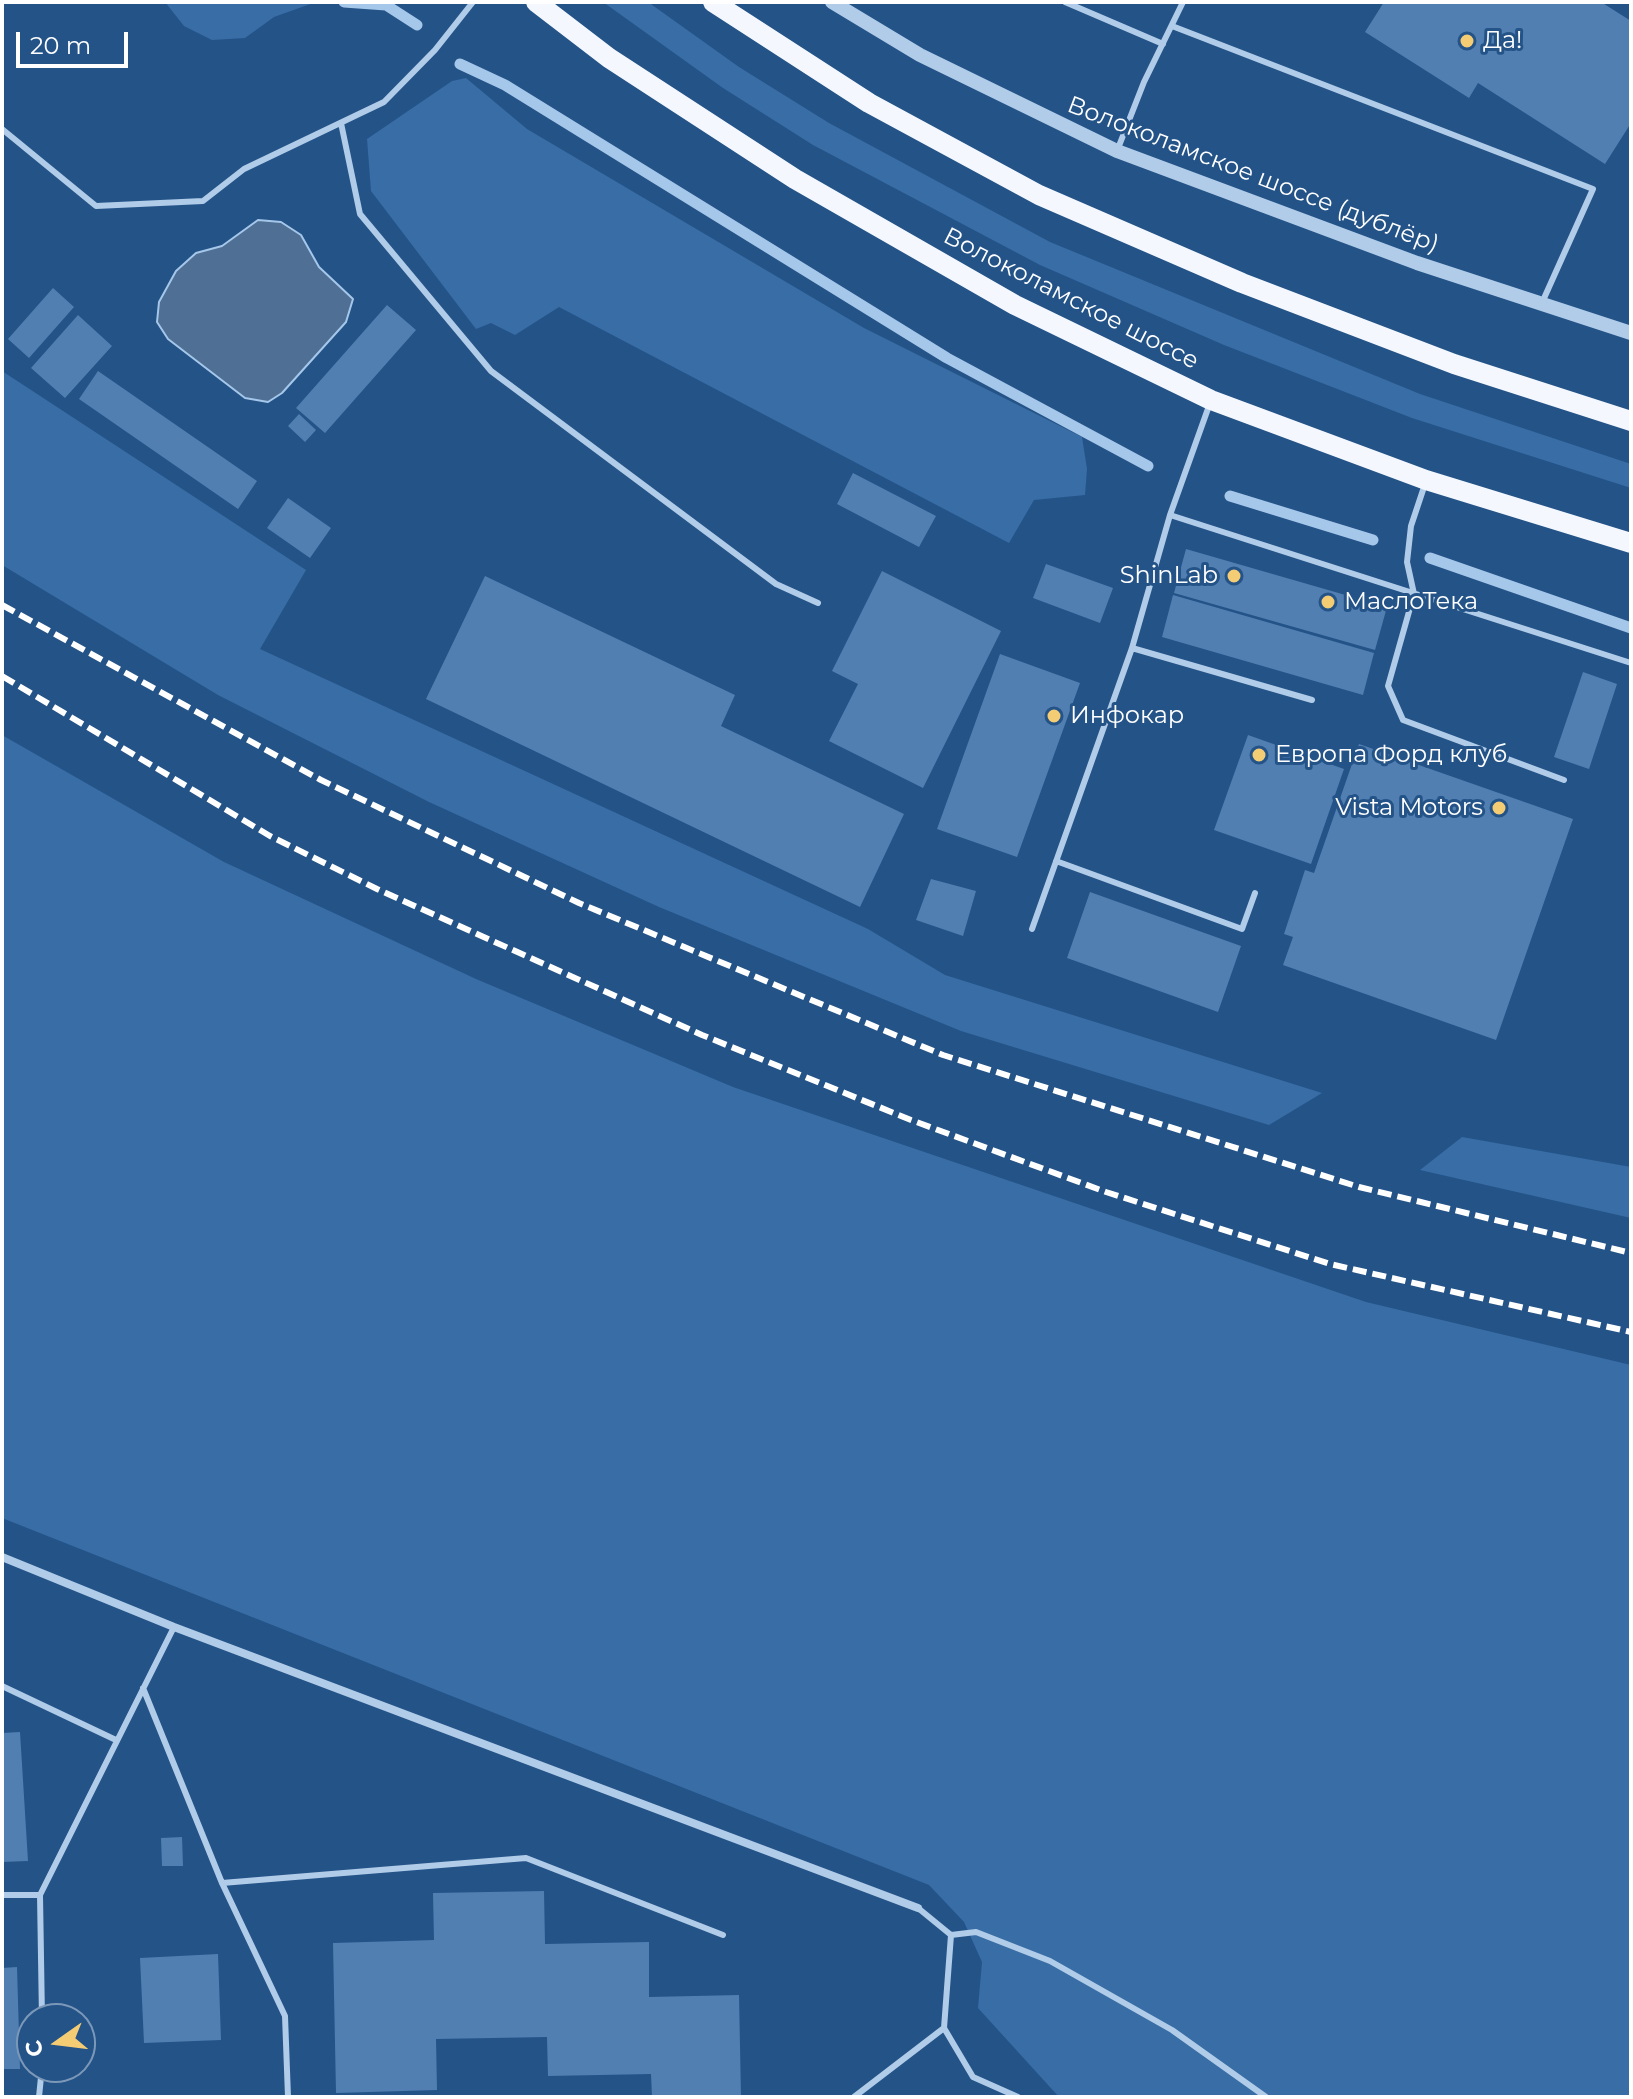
<!DOCTYPE html>
<html>
<head>
<meta charset="utf-8">
<style>
  body { margin:0 }
  #map { position:relative; width:1633px; height:2099px; overflow:hidden; background:#245388; font-family:Montserrat,sans-serif }
  canvas { display:block }
  .frame { position:absolute; inset:0; border:4px solid #fff; pointer-events:none }
  .north { position:absolute; left:16px; top:2003px; width:80px; height:80px; box-sizing:border-box; background:#245388; border:2px solid #7c98b8; border-radius:50%; rotate:256deg; font-size:22px; font-weight:700; line-height:32px; text-align:center; color:#fff }
  .north::after { content:''; display:block; margin:auto; width:28px; height:36px; background:#f4cc74; clip-path:polygon(50% 0,100% 100%,50% 72%,0 100%) }
  .scale { position:absolute; left:16px; top:32px; width:112px; height:36px; box-sizing:border-box; border:4px solid #fff; border-top:0; padding-left:10px; font-size:24px; line-height:28px; white-space:nowrap; color:#fff; -webkit-text-stroke:6px #245388; paint-order:stroke }
</style>
</head>
<body>
<div id="map">
<canvas width="1633" height="2099"></canvas>
<div class="frame"></div>
<div class="north">С</div>
<div class="scale">20 m</div>
</div>
<script>
const ctx = document.querySelector('canvas').getContext('2d');
ctx.lineJoin = 'round';
function fill(path, color) {
  ctx.fillStyle = color;
  ctx.fill(path, 'evenodd');
}
function poly(rows) {
  const path = new Path2D();
  for (const r of rows) {
    path.moveTo(r[0], r[1]);
    for (let i = 2; i < r.length; i += 2) path.lineTo(r[i], r[i + 1]);
  }
  return path;
}
function stroke(path, color, width, dash) {
  ctx.strokeStyle = color;
  ctx.lineWidth = width;
  ctx.lineCap = dash ? 'butt' : 'round';
  ctx.setLineDash(dash || []);
  ctx.stroke(path);
}
function write(font, color, halo, rows, align = 'center') {
  ctx.font = font + ' Montserrat,sans-serif';
  ctx.lineWidth = 6;
  ctx.setLineDash([]);
  ctx.textBaseline = 'middle';
  ctx.strokeStyle = halo;
  ctx.fillStyle = color;
  for (const [text, x, y, turn = 0] of rows) {
    ctx.save();
    ctx.translate(x, y);
    ctx.rotate((+turn || 0) * Math.PI / 180);
    ctx.textAlign = isNaN(turn) ? turn : align;
    if (halo) ctx.strokeText(text, 0, 0);
    ctx.fillText(text, 0, 0);
    ctx.restore();
  }
}
fill(poly([
  [165,2,316,2,274,17,245,38,212,40,184,26],
  [603,2,648,2,739,67,829,123,1050,242,1420,394,1631,464,1631,488,1412,418,1224,345,1040,265,813,145,723,88],
  [466,78,527,129,864,328,1082,437,1087,469,1085,495,1034,500,1009,543,559,307,515,335,491,323,476,329,371,191,367,139,452,81],
  [2,371,306,570,260,649,868,929,945,975,1322,1093,1269,1125,961,1031,659,907,429,802,218,695,2,565],
  [2,735,224,862,476,979,733,1087,1366,1302,1631,1365,1631,2097,1059,2097,978,2008,982,1962,964,1922,929,1885,2,1518],
  [1462,1137,1631,1167,1631,1218,1420,1170]
]), '#396da5');
const water = poly([
  [258,220,281,222,301,235,319,267,353,299,346,322,282,393,268,402,245,398,168,339,157,322,159,302,176,271,196,253,222,246,258,220]
]);
fill(water, '#4f6f95');
stroke(water, '#a5c7ea', 2);
stroke(poly([
  [344,2,386,5,417,25],
  [460,64,505,85,947,358,1148,466],
  [1230,496,1373,540],
  [1430,558,1631,628]
]), '#a5c7ea', 11);
fill(poly([
  [1384,2,1601,2,1631,21,1631,123,1605,164,1478,83,1469,98,1365,32],
  [53,288,74,307,29,358,8,339],
  [387,305,416,330,325,433,296,408],
  [78,315,112,346,65,398,31,368],
  [98,371,257,481,238,509,79,399],
  [299,414,316,430,305,442,288,426],
  [853,473,936,516,919,547,837,504],
  [288,498,331,528,310,558,267,528],
  [1186,549,1387,607,1375,650,1174,593],
  [1046,564,1113,588,1100,623,1033,598],
  [882,571,1001,631,923,788,829,741,858,684,832,671],
  [485,576,735,695,721,726,904,814,860,907,426,699],
  [1173,595,1374,653,1363,695,1162,637],
  [1000,654,1080,683,1017,857,937,829],
  [1583,672,1617,684,1589,769,1554,757],
  [1248,735,1344,769,1311,864,1214,830],
  [1359,744,1573,819,1496,1040,1283,965,1293,937,1284,934,1305,870,1314,873],
  [931,879,976,891,963,936,916,920],
  [1090,892,1241,946,1218,1012,1067,958],
  [20,1732,28,1861,2,1862,2,1733],
  [182,1837,183,1866,162,1866,161,1838],
  [544,1891,545,1944,649,1942,649,1997,739,1995,741,2097,652,2097,651,2074,548,2076,547,2037,436,2039,437,2090,336,2093,333,1943,434,1940,433,1893],
  [218,1954,221,2040,144,2043,140,1958],
  [17,1967,20,2069,2,2069,2,1968]
]), '#517fb2');
stroke(poly([
  [1065,2,1163,44],
  [1172,26,1593,189,1541,305],
  [341,123,360,214,491,371,776,584,818,603],
  [2,129,96,206,203,201,244,169,384,102,435,50,473,2],
  [1117,151,1144,82,1183,2],
  [1425,484,1411,526,1407,562,1414,594,1388,686,1403,720,1564,780],
  [1170,515,1631,663],
  [1132,648,1312,700],
  [1056,861,1242,929,1255,893],
  [1032,929,1132,648,1170,515,1210,403],
  [2,1686,116,1740],
  [143,1688,222,1883,285,2016,288,2097],
  [222,1883,526,1858,723,1935],
  [2,1895,40,1895],
  [951,1935,976,1932,1050,1961,1172,2030,1266,2097],
  [42,2019,40,1895,174,1627],
  [944,2028,973,2077,1018,2097],
  [39,2097,42,2067],
  [854,2097,944,2028,951,1935,918,1908]
]), '#b0cce9', 6);
stroke(poly([
  [2,1557,174,1627,918,1908]
]), '#b0cce9', 8);
stroke(poly([
  [832,2,920,55,1117,151,1417,263,1631,333]
]), '#b0cce9', 14);
stroke(poly([
  [536,2,609,58,795,179,1015,305,1211,400,1426,480,1631,543],
  [713,2,869,103,1039,195,1242,283,1454,364,1631,421]
]), '#f4f8fe', 20);
stroke(poly([
  [2,605,321,780,579,903,943,1055,1359,1187,1631,1253],
  [2,676,270,836,377,889,702,1035,911,1120,1106,1192,1330,1264,1631,1332]
]), '#fff', 6, [14, 6]);
for (const [x, y, r, color] of [
  [1467,41,8,"#f4cc74"],
  [1234,576,8,"#f4cc74"],
  [1328,602,8,"#f4cc74"],
  [1054,716,8,"#f4cc74"],
  [1259,755,8,"#f4cc74"],
  [1499,808,8,"#f4cc74"]
]) {
  const dot = new Path2D();
  dot.arc(x, y, r, 0, 2 * Math.PI);
  ctx.fillStyle = color;
  ctx.fill(dot);
  stroke(dot, '#245388', 3);
}
write('24px', '#fff', '#245388', [
  ["Да!",1483,41],
  ["ShinLab",1218,576,"right"],
  ["МаслоТека",1344,602],
  ["Инфокар",1070,716],
  ["Европа Форд клуб",1275,755],
  ["Vista Motors",1483,808,"right"]
], 'left');
write('24px', '#fff', '#245388', [
  ["Волоколамское шоссе (дублёр)",1253,175,21],
  ["Волоколамское шоссе",1071,299,27]
]);
</script>
</body>
</html>
